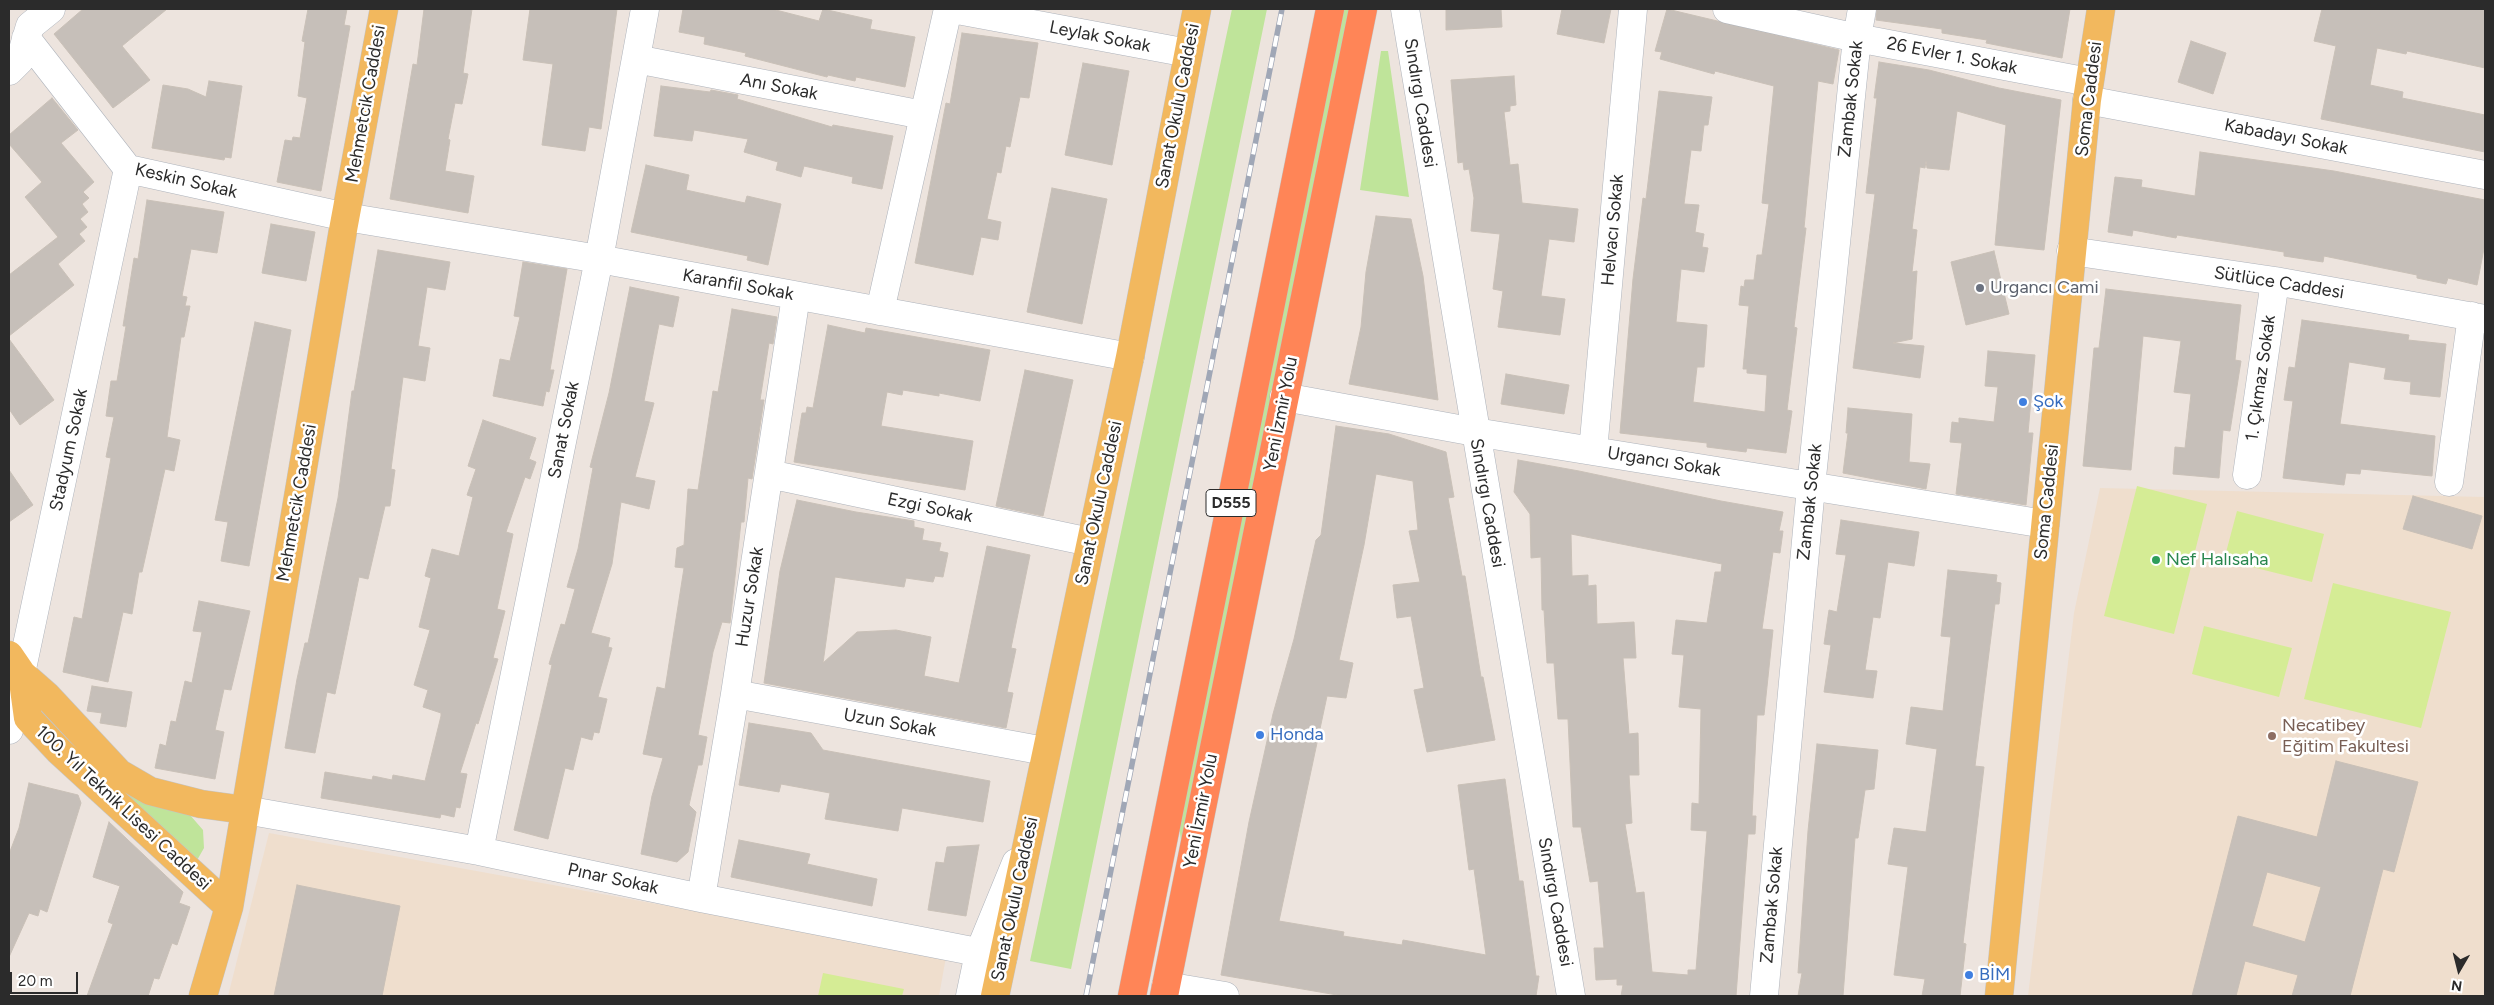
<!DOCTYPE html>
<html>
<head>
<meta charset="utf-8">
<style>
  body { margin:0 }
  #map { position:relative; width:2494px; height:1005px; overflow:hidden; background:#ede4de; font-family:Figtree,sans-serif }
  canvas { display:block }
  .frame { position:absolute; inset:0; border:10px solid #2b2b2b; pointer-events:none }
  .north { position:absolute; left:2434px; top:945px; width:50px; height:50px; -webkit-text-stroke:4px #fff; paint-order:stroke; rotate:188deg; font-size:14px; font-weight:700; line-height:20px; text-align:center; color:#2b2b2b }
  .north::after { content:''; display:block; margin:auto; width:18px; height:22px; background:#2b2b2b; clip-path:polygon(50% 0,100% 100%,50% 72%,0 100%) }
  .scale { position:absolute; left:10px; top:972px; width:68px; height:22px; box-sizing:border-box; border:2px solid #2b2b2b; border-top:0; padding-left:6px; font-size:15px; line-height:18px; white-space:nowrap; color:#2b2b2b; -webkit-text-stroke:4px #fff; paint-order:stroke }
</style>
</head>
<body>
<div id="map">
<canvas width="2494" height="1005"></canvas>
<div class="frame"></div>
<div class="north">N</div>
<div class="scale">20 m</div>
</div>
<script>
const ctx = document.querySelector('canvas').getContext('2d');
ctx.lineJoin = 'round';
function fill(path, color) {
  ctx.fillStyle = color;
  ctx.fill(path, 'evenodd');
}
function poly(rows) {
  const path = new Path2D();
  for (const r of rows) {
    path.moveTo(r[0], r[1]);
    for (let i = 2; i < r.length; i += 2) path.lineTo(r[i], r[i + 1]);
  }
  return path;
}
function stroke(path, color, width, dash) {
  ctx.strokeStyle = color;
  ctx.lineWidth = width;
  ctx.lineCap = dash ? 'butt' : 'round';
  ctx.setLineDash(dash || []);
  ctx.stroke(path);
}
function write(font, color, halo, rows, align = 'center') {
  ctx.font = font + ' Figtree,sans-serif';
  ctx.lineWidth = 5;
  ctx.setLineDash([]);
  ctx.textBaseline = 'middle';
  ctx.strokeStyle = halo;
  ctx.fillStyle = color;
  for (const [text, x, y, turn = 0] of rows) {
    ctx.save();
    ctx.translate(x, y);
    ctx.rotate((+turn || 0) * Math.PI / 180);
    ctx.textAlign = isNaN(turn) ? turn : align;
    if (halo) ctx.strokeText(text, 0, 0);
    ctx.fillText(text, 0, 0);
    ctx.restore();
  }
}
fill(poly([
  [2100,488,2485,497,2485,996,2028,996,2074,613],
  [269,833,946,957,939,996,228,996]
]), '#efdecd');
fill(poly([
  [1232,9,1267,9,1071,969,1030,961],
  [1343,9,1350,9,1182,851,1179,823],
  [1381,51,1388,51,1409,197,1360,190],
  [33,699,190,815,203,830,204,848,196,862,113,787,31,703]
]), '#bfe49a');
fill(poly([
  [2137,486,2207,504,2174,634,2104,616],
  [2237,511,2324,534,2312,582,2224,560],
  [2333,583,2451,612,2421,728,2304,699],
  [2204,626,2292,648,2279,697,2192,674],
  [823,973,904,989,902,996,818,996]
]), '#d5ec95');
const building = poly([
  [83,9,167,9,122,46,150,80,113,108,54,34,83,9],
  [308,9,347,9,344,25,350,26,321,191,277,182,285,140,292,141,293,137,300,138,307,98,298,96,305,42,302,41,308,9],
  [424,9,472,9,463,73,468,74,462,104,455,103,448,139,450,140,445,171,474,176,468,213,390,199,413,64,417,65,424,9],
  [530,9,617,9,601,129,589,127,585,151,542,145,553,64,523,60,530,9],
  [683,9,772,9,819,21,823,9,872,20,870,29,915,37,905,87,856,77,855,81,828,75,827,77,745,56,746,53,704,44,705,37,679,32,683,9],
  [1446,9,1501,9,1502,27,1446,30,1446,9],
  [1562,9,1611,9,1604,43,1557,34,1562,9],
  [1667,9,1839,50,1833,84,1818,81,1804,228,1806,228,1794,327,1797,328,1787,410,1792,411,1786,453,1747,448,1746,452,1707,447,1707,443,1620,433,1633,279,1643,198,1646,199,1659,91,1712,97,1708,125,1704,125,1701,151,1691,150,1684,204,1699,205,1695,232,1704,234,1702,247,1708,248,1704,272,1681,269,1676,322,1707,325,1704,367,1697,367,1693,402,1765,412,1767,375,1747,373,1747,369,1743,369,1749,306,1739,305,1741,286,1744,287,1745,280,1754,280,1757,255,1762,255,1769,204,1762,203,1774,86,1715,71,1714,74,1660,59,1662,52,1655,51,1667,9],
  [1877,9,2070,9,2062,58,1986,43,1987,40,1942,33,1942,29,1876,20,1877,9],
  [2322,9,2485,9,2485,68,2407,51,2406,54,2377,48,2370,85,2403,92,2402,98,2485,115,2485,152,2321,119,2336,46,2314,41,2322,9],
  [962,33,1038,43,1029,98,1020,97,1010,147,1006,146,1001,173,997,172,987,219,1001,222,998,240,981,237,973,275,915,263,946,103,950,104,962,33],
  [2191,41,2226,53,2213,94,2178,82,2191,41],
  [1879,62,1929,70,1999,88,2061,100,2044,250,1995,245,2006,125,1957,111,1949,170,1927,168,1926,161,1925,168,1920,167,1912,229,1917,230,1912,272,1917,271,1912,339,1893,343,1924,346,1920,378,1853,368,1875,194,1866,193,1877,98,1874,98,1879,62],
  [1083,63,1129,71,1112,165,1065,155,1083,63],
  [1514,76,1516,105,1510,106,1510,111,1504,112,1510,165,1518,164,1522,203,1578,209,1574,242,1549,239,1541,296,1565,299,1560,335,1498,327,1503,291,1493,289,1500,234,1471,231,1474,198,1469,169,1464,170,1463,162,1458,163,1451,80,1514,76],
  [209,81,242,86,231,158,225,157,224,160,152,148,163,85,188,89,206,97,209,81],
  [661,86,710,92,711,90,738,95,737,99,832,127,833,125,893,136,882,189,852,183,853,177,804,166,801,177,776,170,778,162,744,152,748,139,694,130,692,141,654,136,661,86],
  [52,98,78,130,61,143,94,182,83,192,89,198,82,204,88,212,80,219,87,227,79,234,85,241,58,264,74,285,9,336,9,275,58,237,25,197,42,182,9,144,9,135,52,98],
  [2200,152,2334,171,2485,200,2485,243,2477,285,2448,278,2446,284,2417,278,2417,275,2324,256,2323,262,2284,256,2284,252,2177,235,2176,238,2133,230,2132,236,2108,232,2115,177,2142,180,2141,187,2195,196,2200,152],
  [646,165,689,175,686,190,745,203,747,196,781,204,768,265,747,260,748,256,631,232,646,165],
  [1052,188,1107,199,1082,324,1027,312,1052,188],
  [147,200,224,212,217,253,191,249,182,296,187,297,185,306,190,306,184,337,181,337,167,437,180,440,174,471,165,469,142,572,139,572,132,614,123,612,108,682,63,672,74,617,82,619,111,458,106,457,114,417,106,416,111,381,117,381,126,326,123,326,134,258,138,259,147,200],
  [1376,216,1411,219,1423,276,1438,400,1349,384,1361,327,1366,272,1376,216],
  [271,224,315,232,306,281,262,273,271,224],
  [378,250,450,262,445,290,427,287,418,346,430,348,425,381,403,377,391,469,395,470,390,506,385,506,368,579,359,577,335,694,327,692,315,753,285,748,297,679,305,643,308,643,338,498,352,391,354,391,378,250],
  [1994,251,2009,314,1966,325,1951,262,1994,251],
  [523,262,567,269,550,370,554,370,549,392,546,391,543,406,493,396,500,359,510,361,520,317,514,316,523,262],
  [630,287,679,297,673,327,659,324,644,401,654,403,635,477,655,481,649,509,621,502,612,564,591,633,610,638,608,647,612,648,598,697,607,699,599,733,594,732,592,740,581,737,573,770,565,768,548,839,514,830,552,665,549,664,561,624,565,625,575,589,567,587,578,549,593,468,590,467,609,393,630,287],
  [2106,289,2241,305,2235,360,2241,361,2230,431,2223,430,2219,478,2173,474,2175,447,2185,448,2191,394,2174,392,2181,341,2143,336,2131,470,2083,466,2094,348,2099,348,2106,289],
  [732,309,777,317,773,344,769,343,760,400,764,400,752,479,748,478,744,522,741,522,730,623,722,622,713,652,698,735,707,737,702,765,698,765,689,805,696,812,688,852,677,862,641,854,652,796,663,758,643,754,657,687,665,689,684,568,675,567,677,548,684,545,688,489,698,490,713,391,718,392,732,309],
  [2302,320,2409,335,2408,340,2446,344,2440,397,2410,394,2411,382,2384,379,2386,368,2349,362,2340,424,2435,436,2432,476,2361,469,2360,474,2346,473,2344,485,2283,478,2293,401,2284,400,2289,367,2295,368,2302,320],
  [255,322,291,330,249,566,221,561,228,522,215,520,255,322],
  [828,325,865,333,866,328,990,350,980,401,939,393,939,396,903,390,902,395,887,392,881,426,973,441,965,490,794,462,802,413,806,413,807,407,813,408,828,325],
  [9,339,54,400,20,425,9,409,9,339],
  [1988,351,2035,355,2028,433,2033,433,2026,505,1956,494,1962,443,1950,442,1952,422,1959,423,1959,418,1994,422,1998,387,1985,386,1988,351],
  [1025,370,1073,380,1043,516,996,506,1025,370],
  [1506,374,1569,385,1564,414,1501,404,1506,374],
  [1848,408,1912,414,1909,462,1930,464,1926,489,1843,473,1848,433,1846,433,1848,408],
  [483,420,536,438,529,459,536,462,530,479,525,477,506,532,513,534,497,609,505,611,493,658,498,659,478,724,476,723,460,773,467,774,460,808,456,807,454,817,441,814,440,818,321,798,325,772,372,780,373,776,392,780,393,775,425,781,441,716,441,713,423,707,428,690,414,685,430,630,419,627,431,578,425,576,432,549,459,556,473,497,467,495,476,469,468,466,483,420],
  [1336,426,1389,434,1446,452,1454,497,1448,498,1462,576,1465,576,1481,677,1483,677,1495,740,1427,752,1414,690,1424,688,1411,616,1397,618,1393,585,1420,582,1409,531,1418,530,1413,481,1376,474,1364,545,1339,660,1353,663,1346,698,1327,696,1279,921,1344,932,1343,936,1402,945,1403,940,1486,955,1474,869,1469,870,1458,785,1505,779,1519,881,1523,881,1536,976,1539,976,1536,996,1343,996,1221,975,1249,822,1273,714,1294,639,1316,540,1321,535,1336,426],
  [1518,460,1579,471,1721,501,1783,512,1779,531,1783,531,1780,553,1773,552,1762,629,1773,630,1764,715,1757,715,1752,816,1756,816,1755,834,1748,834,1736,996,1621,996,1623,985,1617,985,1617,979,1596,980,1594,948,1604,948,1598,881,1590,882,1581,827,1573,827,1568,719,1558,719,1554,663,1547,663,1544,610,1542,610,1541,557,1531,558,1530,514,1514,492,1518,460],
  [1571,534,1722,564,1721,572,1715,572,1707,623,1676,620,1672,654,1684,655,1679,707,1701,709,1699,804,1692,803,1691,830,1707,831,1696,970,1688,970,1688,975,1652,972,1644,892,1636,893,1625,824,1632,823,1629,775,1639,775,1638,733,1629,734,1623,658,1636,658,1634,622,1597,624,1596,585,1588,586,1588,575,1572,576,1571,534],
  [9,470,33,505,9,522,9,470],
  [2413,496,2482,516,2472,549,2403,529,2413,496],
  [797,500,856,512,914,521,914,527,924,529,922,540,941,543,939,551,948,553,943,577,935,576,933,582,906,578,904,587,835,577,823,663,857,632,896,630,931,637,924,676,959,683,987,546,1030,555,1011,648,1016,649,1007,692,1013,693,1006,728,764,683,780,571,797,500],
  [1841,520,1919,532,1914,566,1888,562,1880,618,1873,617,1865,670,1877,671,1873,698,1824,692,1831,645,1824,644,1829,610,1837,612,1846,555,1836,554,1841,520],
  [1948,570,1997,575,1996,582,2001,583,1999,604,1995,604,1975,766,1984,767,1963,943,1966,944,1960,996,1922,996,1925,979,1894,975,1908,867,1888,864,1894,828,1926,832,1937,749,1906,744,1911,707,1943,711,1951,637,1941,636,1948,570],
  [199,601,250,611,231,690,224,689,215,730,224,732,215,779,155,768,160,744,166,746,171,721,176,722,185,681,192,683,202,632,193,631,199,601],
  [92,686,132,692,126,727,100,723,102,713,87,711,92,686],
  [749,723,811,733,823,750,990,781,983,822,902,808,898,831,825,819,830,793,781,784,779,792,739,785,749,723],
  [1817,744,1878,750,1874,789,1865,790,1858,838,1855,838,1843,996,1798,996,1802,973,1798,973,1808,831,1817,744],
  [2336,761,2418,782,2394,872,2383,869,2350,996,2292,996,2298,975,2245,961,2236,996,2192,996,2238,816,2317,837,2336,761],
  [2267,872,2321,887,2305,942,2252,926,2267,872],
  [29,783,78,795,81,803,47,912,40,909,38,916,29,913,9,957,9,854,19,828,29,783],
  [109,822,183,892,179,903,190,907,177,945,172,943,159,979,154,978,148,996,87,996,113,924,108,922,120,886,93,877,109,822],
  [739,840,810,854,807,864,877,879,872,906,731,877,739,840],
  [979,845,966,916,928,910,936,862,944,863,947,847,979,845],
  [297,885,400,906,382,996,274,996,297,885]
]);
fill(building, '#c6bfb9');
stroke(building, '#c9c0b7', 1);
const minor = poly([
  [952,9,1188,53],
  [1405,9,1571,996],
  [1727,9,1857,38,2089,82],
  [26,38,128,169,346,217,599,259,1130,357],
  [636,59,923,115],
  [9,71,20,60,30,26,51,9],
  [2087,100,2485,175],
  [2071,251,2275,281,2485,319],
  [880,311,948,9],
  [1284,397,1475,432,2045,524],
  [1593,451,1633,9],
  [769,474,1090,542],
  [2247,475,2275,281],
  [2449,482,2472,316],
  [735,694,1045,751],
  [9,730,128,169],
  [245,810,479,851,701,898,1003,957],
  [479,851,599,259,645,9],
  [701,898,735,694,796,296],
  [1166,986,1225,996],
  [970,996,979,953,1016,863],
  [1764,996,1811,487,1857,38,1862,9]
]);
const major = poly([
  [9,655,22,674,47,696,119,773,150,791,201,804,245,810],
  [22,674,28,718,59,751,229,907],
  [203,996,229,907,343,230,384,9],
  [995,996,1130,357,1197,9],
  [1999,996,2087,100,2101,9]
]);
const highway = poly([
  [1132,996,1330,9],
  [1164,996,1363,9]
]);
stroke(minor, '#aeb3bb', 29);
stroke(major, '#c4c4c4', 29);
stroke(highway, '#c4c4c4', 29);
stroke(minor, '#fff', 28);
stroke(major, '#f2b85e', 28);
stroke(highway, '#ff8557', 28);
const rail = poly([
  [1086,996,1282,9]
]);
stroke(rail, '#a0a7b6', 5.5);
stroke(rail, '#fff', 4, [11]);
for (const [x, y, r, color] of [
  [1980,288,5,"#6b7280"],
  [2023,402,5,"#3f7fe0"],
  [2156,560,5,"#2e9e5b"],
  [1260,735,5,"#3f7fe0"],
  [2272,736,5,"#8d6e63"],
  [1969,975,5,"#3f7fe0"]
]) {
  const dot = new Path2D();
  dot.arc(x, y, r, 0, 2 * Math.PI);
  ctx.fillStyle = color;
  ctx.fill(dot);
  stroke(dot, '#fff', 2);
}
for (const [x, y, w] of [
  [1231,503,50]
]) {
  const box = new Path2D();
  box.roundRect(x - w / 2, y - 13.5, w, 27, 4);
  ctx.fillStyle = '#fff';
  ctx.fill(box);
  stroke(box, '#2b2b2b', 1);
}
write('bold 16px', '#2b2b2b', null, [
  ["D555",1231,503]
]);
write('18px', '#2b2b2b', '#fff', [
  ["Leylak Sokak",1100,37,11],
  ["26 Evler 1. Sokak",1952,56,11],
  ["Anı Sokak",779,87,11],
  ["Zambak Sokak",1851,99,-84],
  ["Soma Caddesi",2089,99,-83],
  ["Sındırgı Caddesi",1420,103,81],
  ["Mehmetcik Caddesi",366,104,-80],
  ["Sanat Okulu Caddesi",1178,106,-79],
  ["Kabadayı Sokak",2286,137,11],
  ["Keskin Sokak",186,181,13],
  ["Helvacı Sokak",1613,230,-85],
  ["Sütlüce Caddesi",2279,283,9],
  ["Karanfil Sokak",738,285,10],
  ["1. Çıkmaz Sokak",2261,378,-82],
  ["Yeni İzmir Yolu",1281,414,-79],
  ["Sanat Sokak",564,430,-79],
  ["Stadyum Sokak",69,450,-78],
  ["Urgancı Sokak",1664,462,9],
  ["Zambak Sokak",1810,502,-84],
  ["Soma Caddesi",2047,502,-84],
  ["Mehmetcik Caddesi",297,503,-80],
  ["Sanat Okulu Caddesi",1099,503,-78],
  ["Sındırgı Caddesi",1487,503,80],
  ["Ezgi Sokak",930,508,12],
  ["Huzur Sokak",750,597,-81],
  ["Uzun Sokak",890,723,10],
  ["100. Yıl Teknik Lisesi Caddesi",123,808,43],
  ["Yeni İzmir Yolu",1201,811,-79],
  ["Pınar Sokak",613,879,12],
  ["Sanat Okulu Caddesi",1015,899,-78],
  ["Sındırgı Caddesi",1555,902,80],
  ["Zambak Sokak",1772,905,-85]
]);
write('18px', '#5b616d', '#fff', [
  ["Urgancı Cami",1990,288]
], 'left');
write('18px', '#366cbe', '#fff', [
  ["Şok",2033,402],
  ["Honda",1270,735],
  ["BİM",1979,975]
], 'left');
write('18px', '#27864d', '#fff', [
  ["Nef Halısaha",2166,560]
], 'left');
write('18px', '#785e54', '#fff', [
  ["Necatibey",2282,726],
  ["Eğitim Fakultesi",2282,747]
], 'left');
</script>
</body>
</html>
